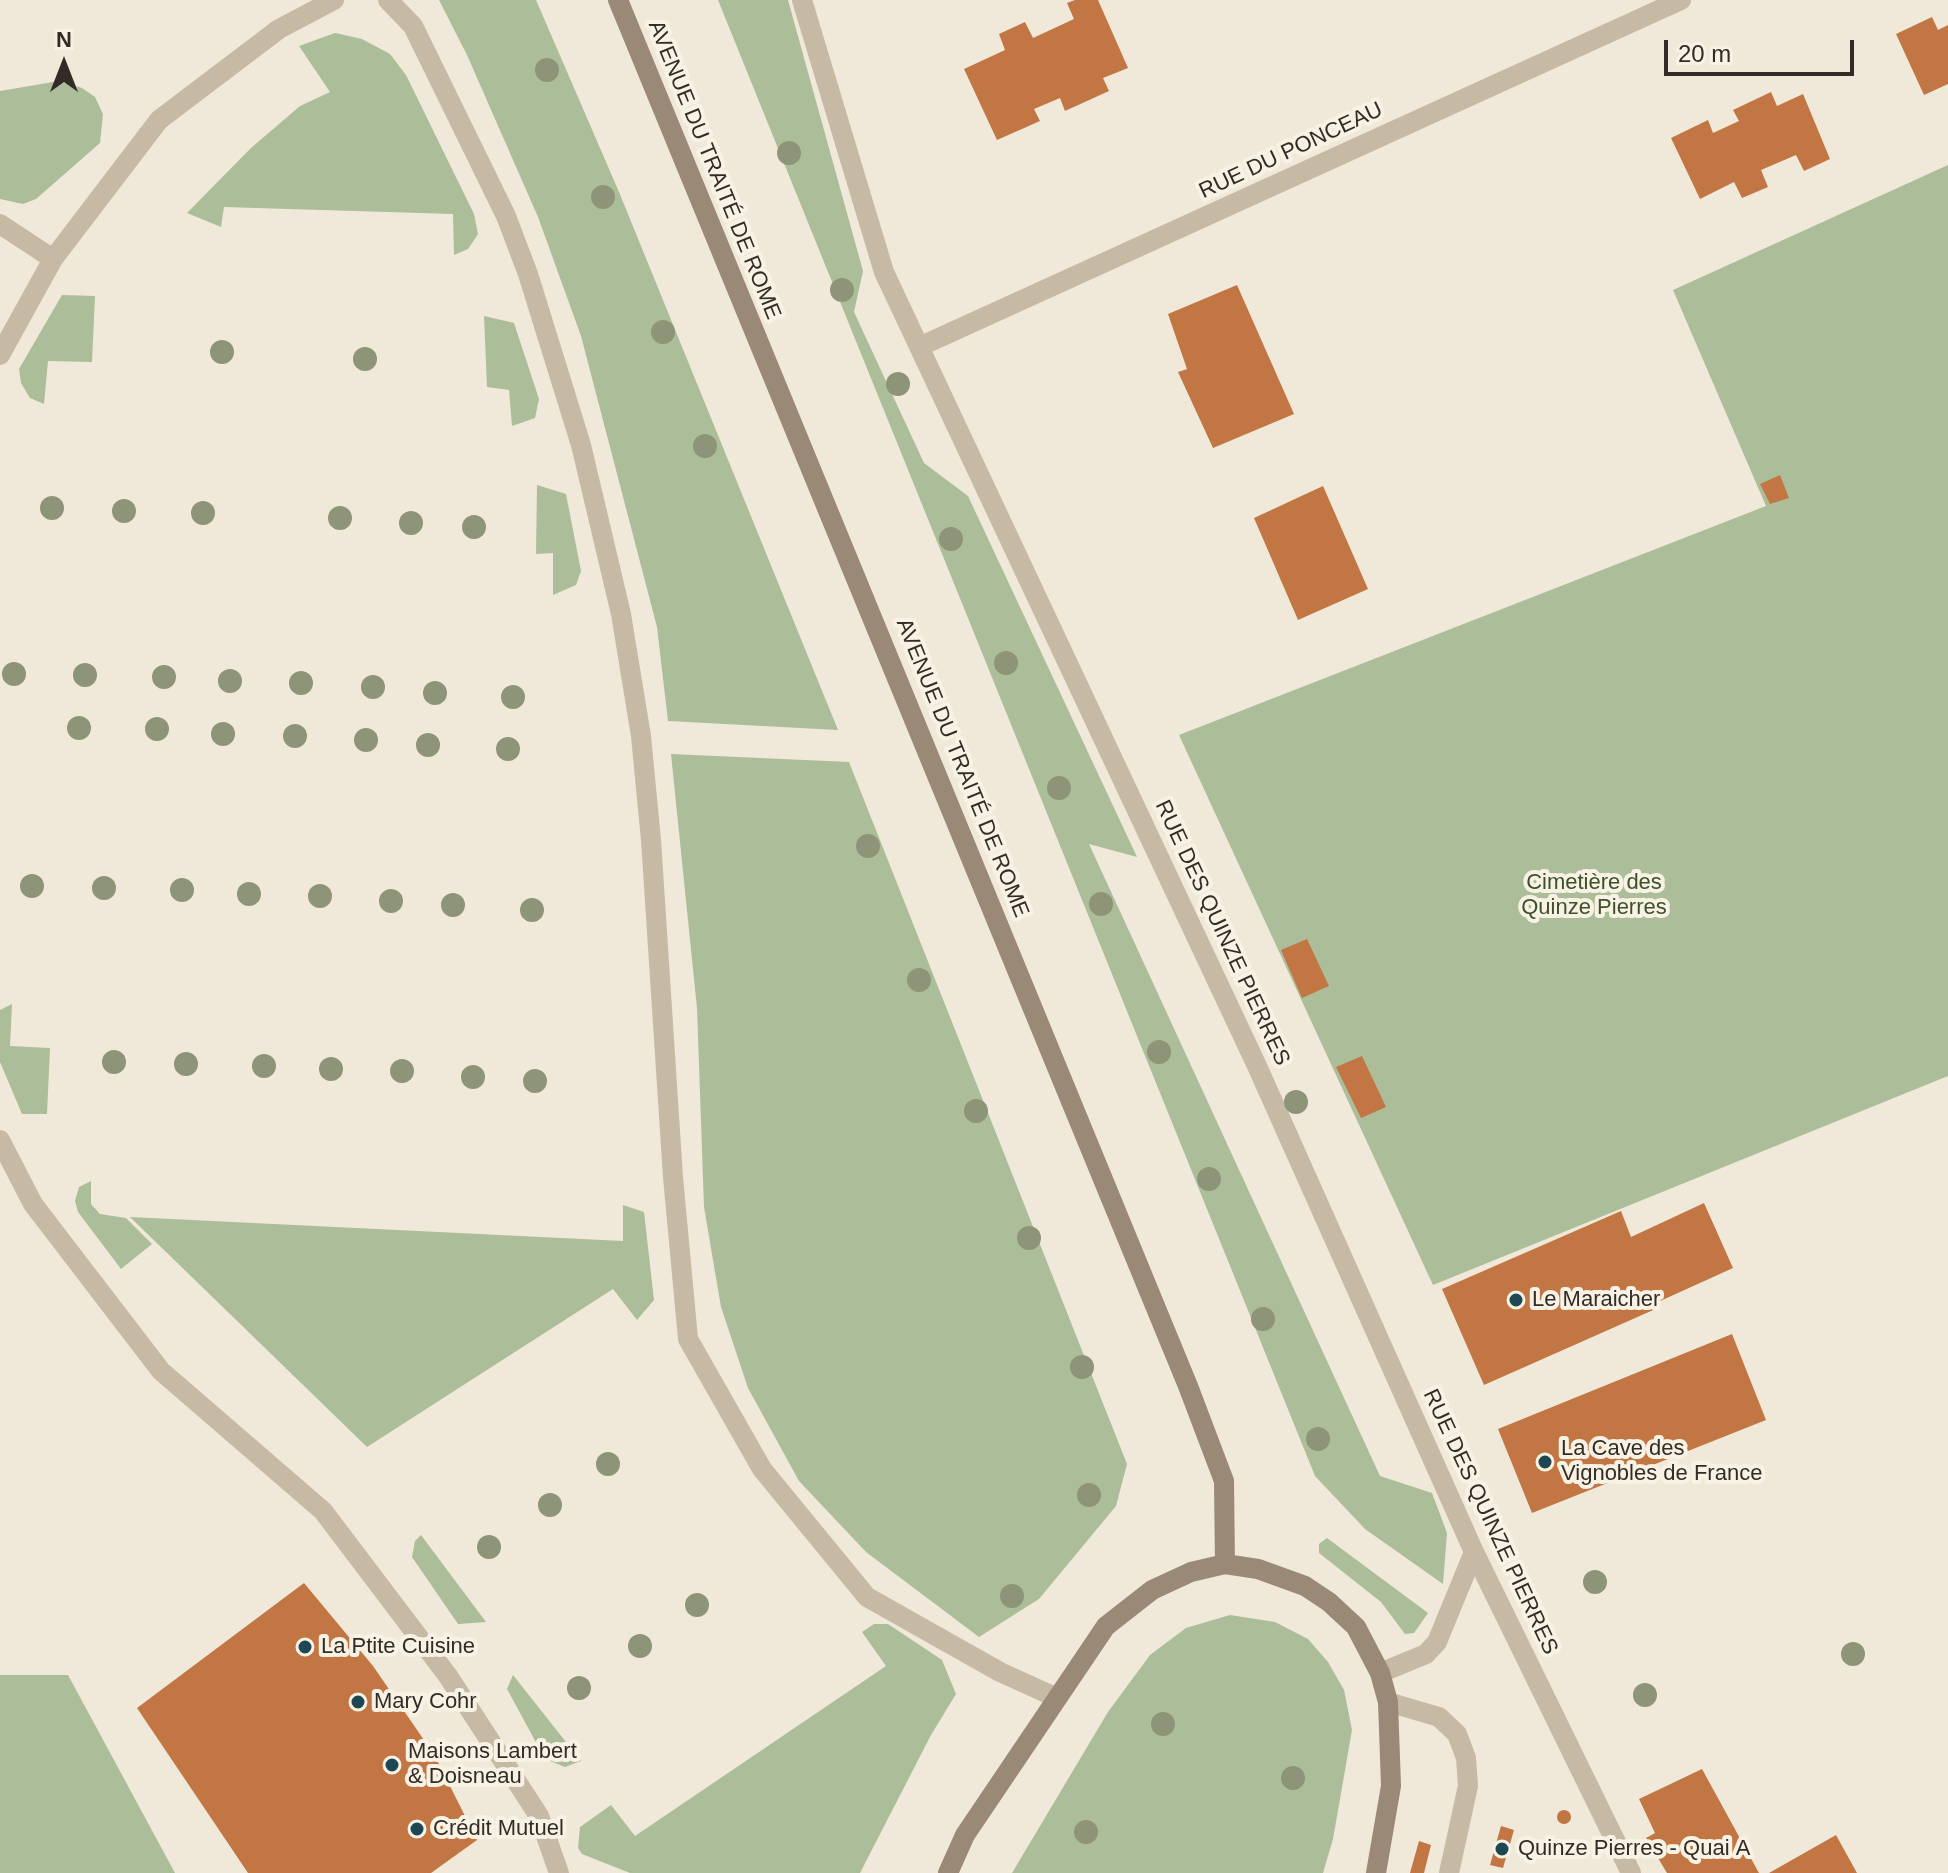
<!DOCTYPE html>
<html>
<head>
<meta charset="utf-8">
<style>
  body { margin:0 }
  #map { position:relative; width:1948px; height:1873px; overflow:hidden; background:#f0e8d8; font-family:Arial,sans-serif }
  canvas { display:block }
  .north { position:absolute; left:24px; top:24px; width:80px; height:80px; -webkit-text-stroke:6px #f8f2e4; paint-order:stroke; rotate:0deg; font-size:22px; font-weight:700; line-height:32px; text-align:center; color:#332c26 }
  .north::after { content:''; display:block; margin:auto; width:28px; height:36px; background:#332c26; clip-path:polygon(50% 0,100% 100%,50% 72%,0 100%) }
  .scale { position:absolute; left:1664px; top:40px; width:190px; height:36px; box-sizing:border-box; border:4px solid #332c26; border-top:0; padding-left:10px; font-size:24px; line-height:28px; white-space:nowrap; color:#332c26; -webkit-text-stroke:6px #f8f2e4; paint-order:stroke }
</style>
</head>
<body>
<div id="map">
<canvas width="1948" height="1873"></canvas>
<div class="north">N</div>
<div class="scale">20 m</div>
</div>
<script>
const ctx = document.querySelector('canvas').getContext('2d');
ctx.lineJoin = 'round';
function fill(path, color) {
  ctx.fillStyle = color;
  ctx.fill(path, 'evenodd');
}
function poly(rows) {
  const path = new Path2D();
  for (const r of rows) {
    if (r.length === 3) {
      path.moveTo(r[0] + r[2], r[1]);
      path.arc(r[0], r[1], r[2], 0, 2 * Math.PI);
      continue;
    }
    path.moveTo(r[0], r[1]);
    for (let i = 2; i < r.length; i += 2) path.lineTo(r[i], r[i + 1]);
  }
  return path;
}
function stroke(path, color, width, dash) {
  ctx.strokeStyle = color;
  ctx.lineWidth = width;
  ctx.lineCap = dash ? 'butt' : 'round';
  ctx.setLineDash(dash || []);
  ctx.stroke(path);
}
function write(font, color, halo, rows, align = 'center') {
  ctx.font = font + ' Arial,sans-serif';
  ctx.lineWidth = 8;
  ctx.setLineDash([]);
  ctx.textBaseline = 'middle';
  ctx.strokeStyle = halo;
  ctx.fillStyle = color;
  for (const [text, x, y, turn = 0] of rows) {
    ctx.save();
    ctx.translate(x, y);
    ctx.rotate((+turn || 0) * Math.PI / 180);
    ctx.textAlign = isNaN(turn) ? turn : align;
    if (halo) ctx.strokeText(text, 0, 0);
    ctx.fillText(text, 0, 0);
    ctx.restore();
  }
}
fill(poly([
  [439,0,536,0,619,192,838,730,668,721,657,627,581,336,538,217,467,55],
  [718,0,788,0,863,271,854,312,924,463,968,496,1137,857,1089,844,1380,1476,1432,1493,1447,1533,1443,1584,1365,1529,1315,1476],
  [335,33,362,39,390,54,406,75,474,214,478,234,468,249,454,255,453,214,224,207,221,227,187,213,251,148,300,106,330,92,299,46],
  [59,81,82,88,95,97,103,114,100,143,36,199,23,204,0,199,0,91],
  [1948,165,1948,1076,1433,1285,1179,735,1766,506,1673,290],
  [62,295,95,296,92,362,48,361,44,404,30,398,21,383,19,369],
  [484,316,514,323,539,399,535,418,512,426,509,390,487,387],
  [537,485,566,494,581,571,576,585,553,595,553,553,536,554],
  [671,754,849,762,1127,1464,1116,1506,1039,1599,979,1637,866,1552,799,1481,748,1388,721,1307,704,1207,697,1008],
  [12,1004,10,1046,50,1048,47,1114,22,1114,0,1062,0,1010],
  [91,1181,91,1204,100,1214,126,1218,152,1244,121,1269,78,1212,75,1201,79,1187],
  [623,1205,644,1212,654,1300,637,1320,613,1289,367,1447,130,1217,623,1241],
  [421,1535,486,1622,458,1624,412,1557,415,1541],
  [1327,1538,1428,1613,1414,1633,1405,1634,1381,1602,1319,1553,1319,1544],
  [1230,1615,1275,1622,1308,1639,1328,1662,1344,1690,1352,1730,1333,1839,1323,1873,1012,1873,1108,1712,1150,1655,1186,1628],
  [874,1624,888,1624,942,1660,956,1694,931,1735,860,1873,630,1873,582,1854,578,1848,580,1827,611,1805,635,1836,886,1666,862,1632],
  [0,1675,68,1675,175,1873,0,1873],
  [513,1675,581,1761,565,1767,545,1759,507,1689]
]), '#abbe99');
fill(poly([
  [1075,0,1098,0,1128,68,1103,78,1109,91,1065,111,1060,98,1034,109,1040,121,997,140,964,69,1005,50,999,34,1025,22,1033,38,1074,19,1067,3],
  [1932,17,1938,30,1948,25,1948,84,1924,95,1896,34],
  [1771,92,1777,106,1803,94,1830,159,1804,171,1796,155,1761,170,1768,187,1742,198,1734,182,1700,199,1671,138,1708,120,1713,133,1739,121,1733,110],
  [1237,285,1294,414,1213,448,1178,372,1187,369,1168,314],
  [1780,475,1789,498,1770,504,1760,484],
  [1323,486,1368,589,1298,620,1254,518],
  [1307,939,1329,986,1302,998,1281,950],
  [1362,1056,1386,1107,1361,1118,1336,1067],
  [1704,1203,1733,1268,1658,1302,1660,1307,1484,1385,1442,1289,1621,1211,1631,1237],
  [1732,1334,1766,1420,1532,1513,1498,1429],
  [304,1583,373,1666,435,1756,477,1840,431,1873,248,1873,137,1708],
  [1702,1769,1759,1873,1667,1873,1646,1838,1655,1833,1639,1799],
  [1564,1817,7],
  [1501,1826,1514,1830,1503,1868,1490,1865],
  [1836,1835,1857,1873,1769,1873],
  [1419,1841,1431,1845,1424,1873,1410,1873]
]), '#c27644');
stroke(poly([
  [388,0,413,26,506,216,528,274,581,445,621,614,641,736,651,840,673,1177,688,1339,762,1469,867,1597,1000,1672,1055,1697],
  [0,224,53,259],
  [0,355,53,259,159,120,279,29,334,0],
  [0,1140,33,1204,161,1371,323,1511,448,1676,539,1816,559,1873],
  [1388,1702,1439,1717,1457,1734,1466,1758,1468,1786,1449,1873]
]), '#c7baa4', 20);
stroke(poly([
  [802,0,884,272,1257,1066,1474,1552,1631,1873],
  [921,346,1681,0],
  [1380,1673,1426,1654,1437,1642,1474,1552]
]), '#c7baa4', 20);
stroke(poly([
  [618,0,1188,1386,1224,1481,1225,1564],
  [948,1873,965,1835,1106,1626,1152,1590,1191,1572,1225,1564,1258,1569,1305,1586,1329,1602,1356,1627,1380,1673,1388,1702,1391,1786,1376,1873]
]), '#9a8976', 20);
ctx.fillStyle = '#8d9478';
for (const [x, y] of [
  [547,70],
  [789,153],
  [603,197],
  [842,290],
  [663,332],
  [222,352],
  [365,359],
  [898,384],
  [705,446],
  [52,508],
  [124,511],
  [203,513],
  [340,518],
  [411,523],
  [474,527],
  [951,539],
  [1006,663],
  [14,674],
  [85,675],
  [164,677],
  [230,681],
  [301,683],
  [373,687],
  [435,693],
  [513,697],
  [79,728],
  [157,729],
  [223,734],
  [295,736],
  [366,740],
  [428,745],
  [508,749],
  [1059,788],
  [868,846],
  [32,886],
  [104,888],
  [182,890],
  [249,894],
  [320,896],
  [391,901],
  [1101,904],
  [453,905],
  [532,910],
  [919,980],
  [1159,1052],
  [114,1062],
  [186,1064],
  [264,1066],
  [331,1069],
  [402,1071],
  [473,1077],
  [535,1081],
  [1296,1102],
  [976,1111],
  [1209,1179],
  [1029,1238],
  [1263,1319],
  [1082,1367],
  [1318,1439],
  [608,1464],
  [1089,1495],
  [550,1505],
  [489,1547],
  [1595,1582],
  [1012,1596],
  [697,1605],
  [640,1646],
  [1853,1654],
  [579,1688],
  [1645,1695],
  [1163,1724],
  [1293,1778],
  [1086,1832]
]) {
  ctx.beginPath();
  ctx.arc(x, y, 12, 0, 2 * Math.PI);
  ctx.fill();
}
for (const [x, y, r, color] of [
  [1516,1300,8,"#1d4752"],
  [1545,1462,8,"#1d4752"],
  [305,1647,8,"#1d4752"],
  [358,1702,8,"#1d4752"],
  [392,1765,8,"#1d4752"],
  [417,1829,8,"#1d4752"],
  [1502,1849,8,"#1d4752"]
]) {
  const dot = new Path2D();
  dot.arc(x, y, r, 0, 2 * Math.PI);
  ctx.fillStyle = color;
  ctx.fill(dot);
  stroke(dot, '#f8f2e4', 3);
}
write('22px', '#332c26', '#f8f2e4', [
  ["RUE DU PONCEAU",1291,151,-25],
  ["AVENUE DU TRAITÉ DE ROME",714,170,68],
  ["AVENUE DU TRAITÉ DE ROME",962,768,68],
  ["RUE DES QUINZE PIERRES",1222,933,65],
  ["RUE DES QUINZE PIERRES",1490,1522,65]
]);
write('22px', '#3c502a', '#f8f2e4', [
  ["Cimetière des",1594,883],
  ["Quinze Pierres",1594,908]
]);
write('22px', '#332c26', '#f8f2e4', [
  ["Le Maraicher",1532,1300],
  ["La Cave des",1561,1449],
  ["Vignobles de France",1561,1474],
  ["La Ptite Cuisine",321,1647],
  ["Mary Cohr",374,1702],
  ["Maisons Lambert",408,1752],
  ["& Doisneau",408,1777],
  ["Crédit Mutuel",433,1829],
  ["Quinze Pierres - Quai A",1518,1849]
], 'left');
</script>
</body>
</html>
